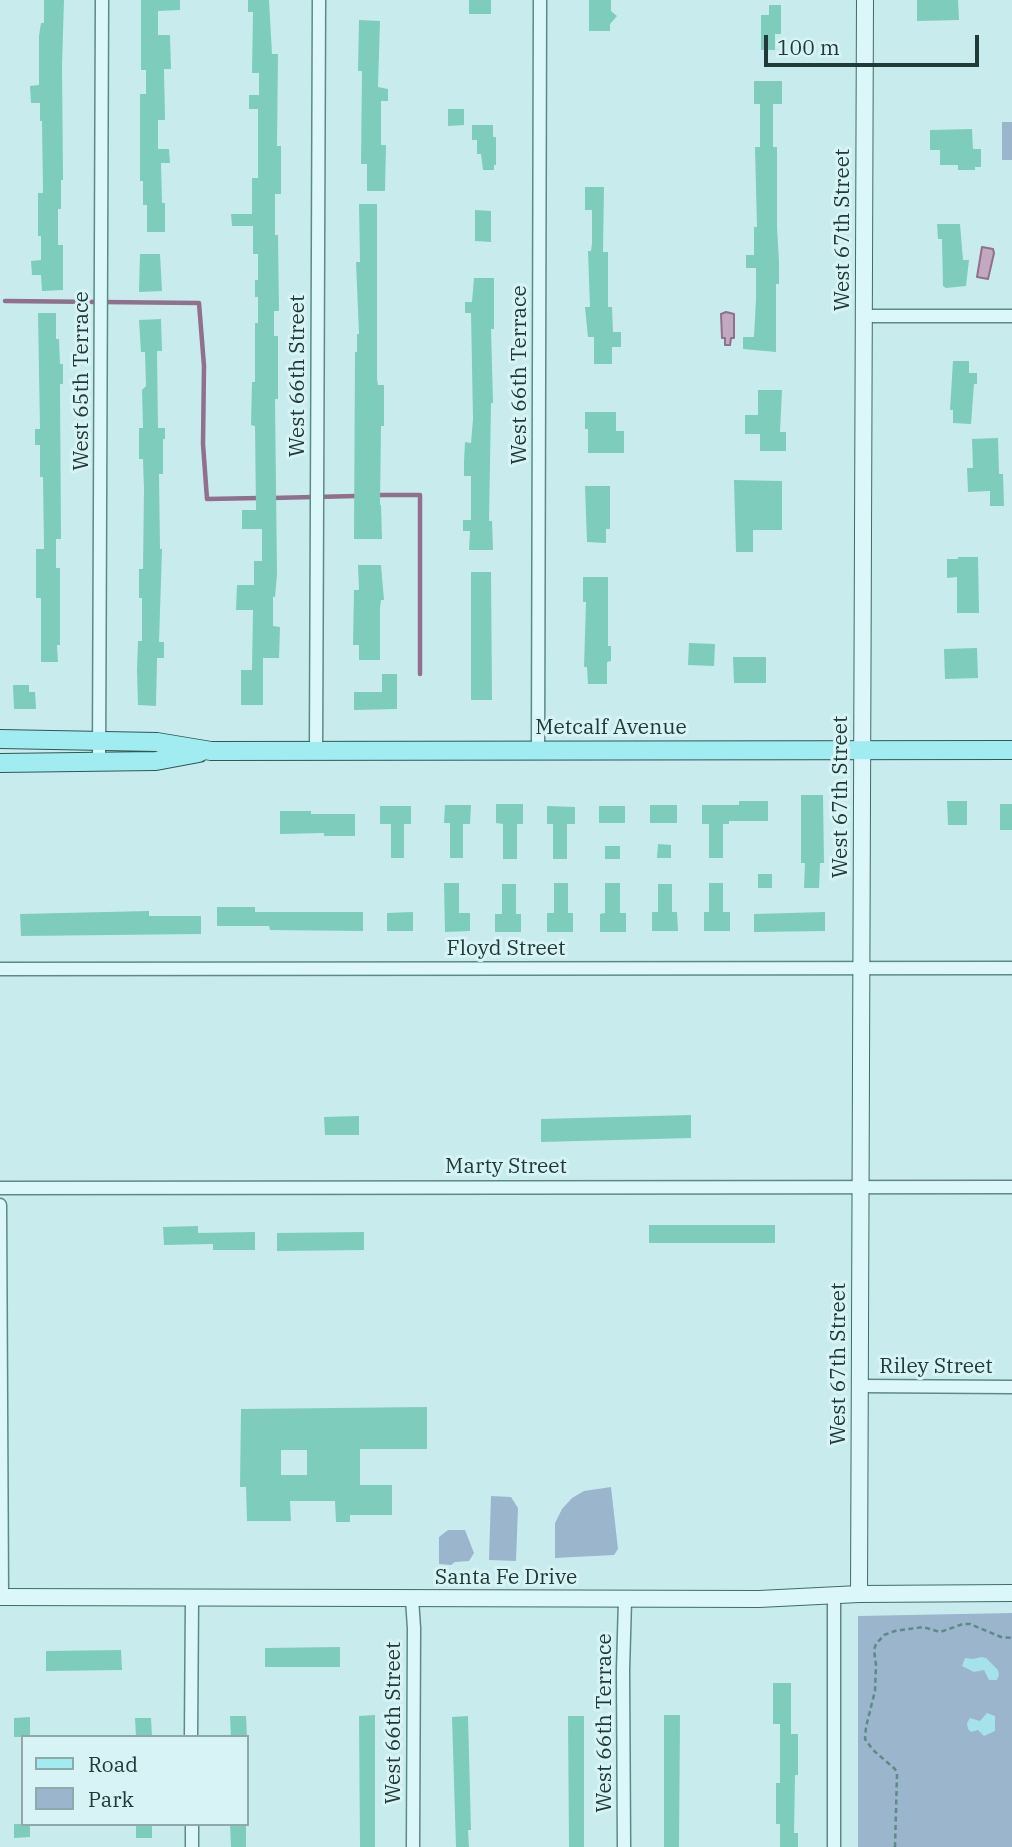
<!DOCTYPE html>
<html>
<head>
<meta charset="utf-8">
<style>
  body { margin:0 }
  #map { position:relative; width:1012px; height:1847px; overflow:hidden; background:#c8ecee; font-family:"IBM Plex Serif",serif }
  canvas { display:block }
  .legend { position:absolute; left:21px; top:1735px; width:228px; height:91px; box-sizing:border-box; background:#d7f3f6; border:2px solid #8ea9aa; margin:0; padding:9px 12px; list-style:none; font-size:21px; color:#203b37 }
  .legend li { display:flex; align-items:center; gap:14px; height:35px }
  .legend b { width:35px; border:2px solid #8ea9aa }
  .scale { position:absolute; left:764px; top:35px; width:215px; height:32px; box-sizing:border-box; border:4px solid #203b37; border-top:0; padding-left:9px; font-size:21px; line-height:24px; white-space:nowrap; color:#203b37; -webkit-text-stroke:5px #d7f3f6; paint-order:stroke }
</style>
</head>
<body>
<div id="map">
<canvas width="1012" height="1847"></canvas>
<ul class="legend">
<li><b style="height:9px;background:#a1ecf0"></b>Road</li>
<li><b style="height:19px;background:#9bb5cd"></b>Park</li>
</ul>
<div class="scale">100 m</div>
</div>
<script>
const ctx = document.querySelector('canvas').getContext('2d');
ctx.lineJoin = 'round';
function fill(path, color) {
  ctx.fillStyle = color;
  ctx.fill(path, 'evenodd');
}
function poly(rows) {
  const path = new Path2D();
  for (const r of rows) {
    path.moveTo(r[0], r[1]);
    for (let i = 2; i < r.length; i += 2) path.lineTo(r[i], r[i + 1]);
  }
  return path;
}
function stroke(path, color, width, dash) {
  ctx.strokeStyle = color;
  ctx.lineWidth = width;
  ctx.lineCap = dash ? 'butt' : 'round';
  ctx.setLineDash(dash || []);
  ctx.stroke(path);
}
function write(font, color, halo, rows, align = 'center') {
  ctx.font = font + ' "IBM Plex Serif",serif';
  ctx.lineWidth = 6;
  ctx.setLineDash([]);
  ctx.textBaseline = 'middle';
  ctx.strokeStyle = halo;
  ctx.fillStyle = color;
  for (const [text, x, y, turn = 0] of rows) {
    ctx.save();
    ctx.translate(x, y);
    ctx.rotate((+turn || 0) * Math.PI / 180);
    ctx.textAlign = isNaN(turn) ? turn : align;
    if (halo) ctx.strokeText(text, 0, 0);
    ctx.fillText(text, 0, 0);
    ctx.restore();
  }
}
fill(poly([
  [1002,122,1012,122,1012,160,1002,160],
  [611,1487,618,1549,614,1555,555,1558,555,1523,562,1509,572,1498,584,1491],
  [491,1496,511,1497,518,1508,516,1561,489,1560],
  [448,1530,465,1530,474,1553,469,1561,455,1562,451,1565,439,1564,439,1537],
  [1012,1613,1012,1847,858,1847,858,1616]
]), '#9bb5cd');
fill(poly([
  [981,1657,986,1658,998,1670,999,1675,997,1680,989,1680,984,1670,974,1672,962,1666,965,1658,973,1659],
  [987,1713,995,1716,995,1731,984,1736,978,1730,971,1732,968,1729,967,1723,970,1718,980,1721]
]), '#a6e2e9');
const water = poly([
  [982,247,993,249,994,253,988,279,977,277,982,247],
  [726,312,734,314,734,338,731,338,730,345,725,345,725,338,722,338,721,314,726,312]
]);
fill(water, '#c2a9c0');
stroke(water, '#916f8d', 2);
stroke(poly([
  [5,301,199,303,204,366,203,444,207,499,259,498],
  [376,495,420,495,420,674],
  [272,498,357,496]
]), '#916f8d', 4.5);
fill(poly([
  [44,0,64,0,62,65,63,180,61,180,61,209,58,209,58,245,63,245,63,290,42,291,41,275,32,275,31,261,41,260,41,236,38,236,38,193,43,193,42,121,40,121,40,103,31,103,30,86,39,85,39,36,41,23,44,23],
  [141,0,180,0,180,10,158,11,158,35,170,35,171,69,164,69,165,120,158,120,158,149,169,149,170,163,161,163,162,203,165,203,165,232,147,232,147,205,143,205,143,181,140,181,140,94,146,94,146,70,141,70],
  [248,0,269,0,272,54,278,54,277,146,281,146,281,194,275,194,275,235,278,235,279,311,274,311,274,336,278,336,278,399,275,399,277,574,275,597,273,597,273,626,280,627,279,658,263,658,263,705,241,705,241,670,252,670,253,610,236,610,237,585,254,585,254,561,262,561,262,529,242,529,242,510,256,510,255,426,251,425,252,382,255,382,255,323,258,323,258,297,255,297,255,280,258,280,258,254,253,254,253,226,232,226,231,214,252,214,252,178,258,178,258,109,249,109,249,95,259,95,259,73,252,73,253,12,248,12],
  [469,0,491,0,491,14,469,14],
  [589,0,611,0,611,11,617,16,610,24,610,31,589,31],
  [917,0,958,0,959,20,917,21],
  [769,5,781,5,781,34,775,34,775,50,761,50,761,15,769,15],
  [359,20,380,21,378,87,388,89,388,101,381,101,381,145,386,145,385,191,367,191,367,164,361,164,362,71,358,71],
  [754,81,782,81,782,104,773,104,773,147,777,147,777,227,779,261,779,284,776,284,776,352,743,349,743,337,754,337,756,299,756,268,746,268,746,255,754,255,754,227,757,227,755,147,760,147,760,104,754,104],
  [448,109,464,109,464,125,448,126],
  [472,125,493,125,493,137,496,137,496,165,494,165,494,170,483,170,481,154,477,154,477,140,472,140],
  [972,129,973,149,981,149,981,167,975,167,975,170,958,170,958,165,940,165,940,150,930,150,930,130],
  [585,187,604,187,603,252,608,252,608,307,612,307,613,332,621,332,621,347,612,347,612,364,594,364,594,337,588,337,585,307,590,307,588,251,591,251,592,243,592,210,585,210],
  [359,204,377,204,377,379,378,385,384,385,384,426,381,426,380,505,381,505,382,539,354,539,355,352,357,352,357,334,359,334,356,262,360,262],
  [475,210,491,211,491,242,475,241],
  [937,224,960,224,963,260,969,260,966,286,946,288,943,286,942,239,938,239],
  [140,254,160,254,162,291,139,292],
  [474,278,494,278,494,329,491,329,493,403,491,403,489,521,492,521,493,550,469,550,470,531,463,531,463,520,471,520,471,476,464,476,464,461,465,442,471,443,473,419,471,313,465,313,465,302,472,302],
  [38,313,56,313,56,339,59,339,60,364,63,364,63,384,60,384,61,539,56,539,56,568,60,568,60,645,57,645,58,662,41,662,41,598,36,598,36,549,44,549,43,477,40,477,40,445,35,445,35,429,40,429],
  [161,319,162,351,157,351,158,428,165,428,165,439,163,439,163,474,159,474,160,549,162,549,159,642,164,642,164,658,157,658,156,706,138,705,137,670,138,641,142,641,142,598,139,598,139,569,143,569,144,490,143,459,139,459,139,428,143,428,142,390,146,386,145,352,141,352,139,320],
  [953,361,969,361,969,373,977,373,977,384,974,384,971,424,953,423,953,410,950,410],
  [758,390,782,390,780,432,786,432,786,451,760,451,760,434,745,434,745,415,758,415],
  [585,412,616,412,616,431,624,431,624,453,588,453,588,429,585,429],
  [998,438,999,474,1003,474,1004,506,990,506,990,491,968,492,967,468,973,468,972,439],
  [734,480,782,481,782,530,753,530,753,552,736,552],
  [585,486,610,486,610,529,606,529,606,543,587,542],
  [958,557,978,557,979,613,957,613,957,577,947,578,947,559,958,559],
  [358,565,381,565,384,600,381,600,380,608,380,660,359,660,359,645,353,645,354,590,359,590],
  [471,572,491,572,492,700,471,700],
  [583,577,608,577,608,646,611,646,611,661,607,662,607,684,588,684,587,667,584,667,586,602,583,602],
  [689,643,715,644,714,666,688,665],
  [977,648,978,678,945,679,944,649],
  [733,657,766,657,766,683,734,683],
  [382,674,397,674,397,709,354,710,354,692,382,692],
  [13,685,29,685,29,692,35,692,36,709,14,709],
  [801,795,823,795,824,863,820,863,819,888,804,888,805,863,801,863],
  [739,801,768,801,768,821,729,821,729,824,723,824,723,858,709,858,709,824,702,824,702,805,739,805],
  [947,801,967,801,967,825,948,825],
  [496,804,523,804,523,824,517,824,517,859,503,859,503,824,496,823],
  [1000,804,1012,804,1012,830,1000,830],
  [445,805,471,805,470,824,463,824,463,858,450,858,450,823,444,823],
  [650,805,677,805,677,823,650,823],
  [380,806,411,806,411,824,404,824,404,858,391,858,391,824,380,824],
  [547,806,575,807,575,824,567,824,567,859,553,859,553,824,547,824],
  [599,806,625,806,625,823,599,823],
  [280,811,311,811,311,814,355,814,355,836,324,836,324,833,280,834],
  [658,844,671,845,671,858,657,858],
  [605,846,620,846,620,859,605,859],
  [758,874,772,874,772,888,758,888],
  [444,883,459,883,459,913,470,913,470,931,445,932],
  [554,883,568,883,568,913,573,913,573,932,547,932,547,913,554,913],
  [605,883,620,883,620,913,626,913,626,932,600,932,600,914,605,913],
  [709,883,723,883,723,912,730,912,730,931,704,931,704,912,709,912],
  [502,884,516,884,516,914,521,914,521,932,495,932,495,914,502,914],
  [658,884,672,884,672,912,677,912,678,931,652,931,652,912,658,912],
  [217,907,255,907,255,912,363,912,363,931,270,930,269,926,217,926],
  [149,911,149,916,201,916,201,934,21,936,20,914],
  [413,912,413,931,387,931,387,913],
  [825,912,825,931,754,932,754,914],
  [691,1115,691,1138,541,1142,541,1119],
  [359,1116,359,1135,325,1135,324,1117],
  [649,1225,775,1225,775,1243,649,1243],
  [198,1226,198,1233,255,1232,255,1250,213,1250,213,1244,164,1245,163,1227],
  [364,1232,364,1250,277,1251,277,1233],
  [427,1407,427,1449,360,1449,360,1485,392,1485,392,1515,350,1515,350,1522,336,1522,335,1501,290,1501,291,1521,247,1521,246,1487,240,1487,241,1409],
  [281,1450,307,1450,307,1475,281,1475],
  [340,1647,340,1667,265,1667,265,1648],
  [121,1650,122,1670,46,1671,46,1651],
  [773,1683,791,1683,791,1734,798,1734,798,1775,795,1775,794,1833,798,1833,798,1847,780,1847,780,1824,776,1824,776,1783,780,1783,780,1724,773,1724],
  [375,1715,375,1847,360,1847,359,1716],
  [664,1715,680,1715,679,1847,664,1847],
  [230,1716,246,1716,247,1737,231,1737],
  [468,1716,471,1830,468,1830,469,1847,456,1847,452,1717],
  [568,1716,584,1716,584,1847,569,1847],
  [30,1717,30,1737,14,1737,14,1718],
  [135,1718,151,1718,152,1737,136,1737],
  [14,1824,30,1824,30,1837,14,1838],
  [136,1824,152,1824,152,1838,136,1838],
  [230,1824,246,1824,246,1847,231,1847]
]), '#7eccbb');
const street = poly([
  [864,316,1012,316],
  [538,750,540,0],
  [316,752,319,0],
  [99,762,102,0],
  [0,969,1012,968],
  [0,1188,1012,1187],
  [0,1205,2,1597],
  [860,1386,1012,1387],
  [412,1599,414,1628,413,1847],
  [191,1737,192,1599],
  [192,1824,192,1847],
  [624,1847,623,1670,625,1600],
  [834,1847,834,1596]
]);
const secondary = poly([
  [859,1594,865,0],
  [0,1597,759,1599,859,1594,1012,1593]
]);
const primary = poly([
  [0,739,157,742,211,751,1012,750],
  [0,763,156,761,199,753]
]);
stroke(street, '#5d8a86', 15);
stroke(secondary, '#406c66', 18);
stroke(primary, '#315852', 20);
stroke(poly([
  [895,1847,897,1774,895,1769,873,1750,865,1739,866,1727,875,1691,876,1665,874,1650,876,1644,884,1635,895,1631,923,1627,940,1632,963,1624,970,1624,1001,1637,1012,1638]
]), '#5d8a86', 2.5, [5, 3.5]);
stroke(street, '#dbf7f9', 12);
stroke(secondary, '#dbf7f9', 16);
stroke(primary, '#a1ecf0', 18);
write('21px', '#203b37', '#d7f3f6', [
  ["West 67th Street",843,230,-90],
  ["West 66th Terrace",520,375,-90],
  ["West 66th Street",298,376,-90],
  ["West 65th Terrace",82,381,-90],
  ["Metcalf Avenue",611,728],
  ["West 67th Street",841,797,-90],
  ["Floyd Street",506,949],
  ["Marty Street",506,1167],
  ["West 67th Street",839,1364,-90],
  ["Riley Street",936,1367],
  ["Santa Fe Drive",506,1578],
  ["West 66th Street",394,1723,-90],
  ["West 66th Terrace",605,1723,-90]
]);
</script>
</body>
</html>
